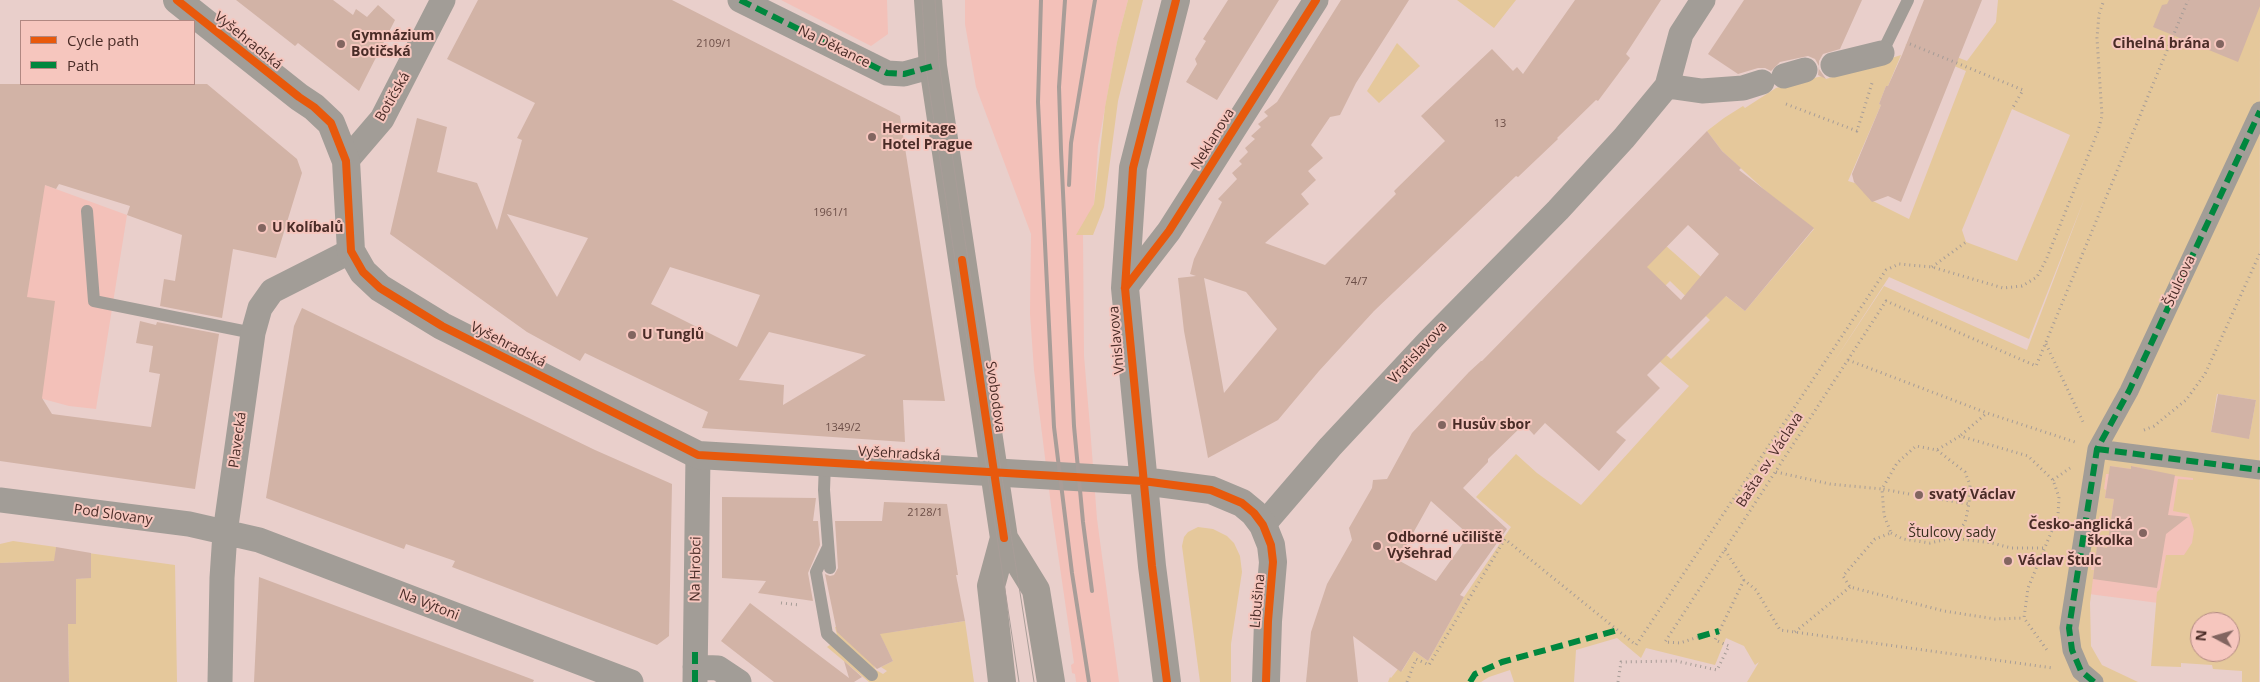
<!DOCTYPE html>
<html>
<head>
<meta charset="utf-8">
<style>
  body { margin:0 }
  #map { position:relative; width:2260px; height:682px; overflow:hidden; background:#e9cfcb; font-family:"Open Sans",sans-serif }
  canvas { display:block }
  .legend { position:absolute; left:20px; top:20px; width:175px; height:65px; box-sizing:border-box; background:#f6c6be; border:1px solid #b18882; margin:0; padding:6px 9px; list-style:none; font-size:15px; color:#4a2c27 }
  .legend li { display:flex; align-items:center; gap:10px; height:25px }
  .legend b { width:25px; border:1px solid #b18882 }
  .north { position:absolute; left:2190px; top:612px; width:50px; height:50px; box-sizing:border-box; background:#f6c6be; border:1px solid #b18882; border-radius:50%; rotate:276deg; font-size:14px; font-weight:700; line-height:20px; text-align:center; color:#4a2c27 }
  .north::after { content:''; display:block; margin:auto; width:18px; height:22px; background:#826560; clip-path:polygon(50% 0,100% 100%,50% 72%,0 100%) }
</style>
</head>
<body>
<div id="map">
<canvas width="2260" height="682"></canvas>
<ul class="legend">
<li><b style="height:6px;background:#e8590c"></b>Cycle path</li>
<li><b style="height:6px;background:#00873e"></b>Path</li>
</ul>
<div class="north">N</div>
</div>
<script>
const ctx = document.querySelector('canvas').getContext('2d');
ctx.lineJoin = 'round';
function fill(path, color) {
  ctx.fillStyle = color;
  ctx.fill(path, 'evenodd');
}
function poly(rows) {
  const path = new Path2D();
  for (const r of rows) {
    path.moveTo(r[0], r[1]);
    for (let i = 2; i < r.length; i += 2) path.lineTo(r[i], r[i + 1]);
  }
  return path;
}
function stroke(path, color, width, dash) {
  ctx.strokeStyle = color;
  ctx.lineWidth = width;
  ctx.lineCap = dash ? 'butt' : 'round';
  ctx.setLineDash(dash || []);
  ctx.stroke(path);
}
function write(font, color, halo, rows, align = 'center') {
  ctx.font = font + ' "Open Sans",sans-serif';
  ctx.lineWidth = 4;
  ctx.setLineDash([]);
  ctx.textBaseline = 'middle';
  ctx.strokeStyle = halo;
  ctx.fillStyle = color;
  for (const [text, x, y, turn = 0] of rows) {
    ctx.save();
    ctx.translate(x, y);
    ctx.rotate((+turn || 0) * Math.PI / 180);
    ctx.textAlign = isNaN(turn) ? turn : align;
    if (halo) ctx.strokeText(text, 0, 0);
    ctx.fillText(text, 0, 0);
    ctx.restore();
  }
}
fill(poly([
  [781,0,887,0,888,34,871,46],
  [965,0,1128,0,1117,42,1098,146,1094,204,1083,235,1084,356,1090,427,1097,519,1119,682,1076,682,1075,674,1072,673,1071,665,1074,663,1052,513,1034,370,1030,314,1031,234,976,87,965,24],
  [12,173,127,215,96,409,69,406,6,389],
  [2100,456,2205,472,2189,598,2174,605,2081,593]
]), '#f3c1b9');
fill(poly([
  [1128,0,1143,0,1118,101,1104,207,1093,235,1076,235,1094,204,1105,107,1117,42],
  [1457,0,1516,0,1494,28],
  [1998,0,2260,0,2259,682,2242,682,2242,671,2213,669,2212,665,2181,663,2181,667,2151,666,2157,592,2160,589,2166,555,2184,555,2192,543,2194,530,2189,514,2173,511,2178,479,2193,480,2193,478,2175,476,2132,466,2131,469,2111,466,2109,474,2106,474,2104,489,2106,490,2105,498,2114,499,2107,548,2097,546,2096,555,2093,555,2091,570,2094,570,2090,603,2091,646,2102,665,2138,682,1747,682,1759,662,1755,665,1744,646,1726,638,1715,665,1646,648,1641,658,1617,638,1576,650,1574,682,1514,682,1510,670,1489,677,1481,682,1388,682,1390,677,1391,678,1398,669,1402,671,1414,651,1428,661,1464,597,1511,527,1476,497,1516,454,1537,473,1581,505,1689,386,1658,360,1664,353,1671,359,1710,320,1670,281,1662,289,1642,271,1665,245,1700,276,1745,311,1814,229,1769,194,1722,151,1707,131,1724,118,1743,106,1745,108,1776,88,1822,76,1826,79,1901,55,1888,86,1886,86,1879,104,1881,105,1848,181,1868,187,1869,199,1909,219,1966,71,1905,45,1916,41,1967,61,1996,22],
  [2012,109,2070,135,2017,261,1966,242,1962,230],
  [2085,197,2027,350,1884,286,1831,366,1889,277,2029,339],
  [2217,394,2256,400,2249,438,2211,432],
  [2200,622,2230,622,2230,652,2200,652],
  [1397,43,1420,66,1379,103,1367,91],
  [1198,527,1213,529,1227,536,1234,543,1240,556,1242,572,1231,644,1231,682,1200,682,1182,546,1184,537,1188,532],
  [13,541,56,547,55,561,0,563,0,544],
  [88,553,175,565,177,682,69,682,68,624,76,624,76,579,88,578,91,570],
  [965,621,974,682,869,682,827,647,838,639,835,627,852,623,876,670,883,674,887,671,881,667,893,661,878,631,891,630,892,632]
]), '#e5c89b');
fill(poly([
  [236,0,333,0,353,15,356,9,367,17,378,5,395,20,359,91,298,43,295,46],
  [478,0,672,0,900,116,945,401,903,400,905,442,702,428,708,412,585,353,580,361,527,332,390,234,417,118,447,127,437,172,477,183,497,230,522,140,517,138,535,103,447,59],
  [507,214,588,238,557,297],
  [670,267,760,295,737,347,651,304],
  [769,332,866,355,783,405,784,385,739,380],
  [1228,0,1279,0,1217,100,1186,82,1197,64,1195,59,1206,41,1203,39],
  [1341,0,1409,0,1356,83,1340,115,1330,117,1311,145,1323,158,1308,171,1316,180,1301,194,1309,204,1265,243,1325,265,1396,194,1394,191,1445,141,1421,116,1492,49,1513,71,1517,67,1523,74,1575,0,1661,0,1626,54,1630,58,1598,101,1596,100,1557,138,1558,139,1518,177,1516,176,1374,311,1319,371,1278,420,1208,458,1184,331,1178,278,1196,276,1190,274,1194,259,1222,202,1218,199,1237,179,1232,173,1242,164,1239,161,1248,152,1245,148,1255,139,1251,136,1261,127,1258,124,1268,116,1264,112,1277,102],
  [1204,278,1246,292,1277,329,1224,393],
  [1744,0,1862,0,1840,49,1823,54,1819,61,1819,69,1826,79,1818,75,1819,66,1815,59,1808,56,1780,62,1771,71,1765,68,1758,68,1738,74,1708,54],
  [1924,0,1982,0,1901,202,1888,196,1872,202,1854,182,1852,174,1881,105,1879,104,1886,86,1888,86,1902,55],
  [2169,0,2260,0,2260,6,2238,62,2153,27,2162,5,2167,4],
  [0,84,207,84,297,159,302,173,276,258,233,249,222,318,160,306,164,279,175,281,182,235,127,215,130,206,59,184,56,189,45,185,27,297,55,301,42,398,52,414,151,427,160,374,149,372,153,346,136,343,140,321,156,325,157,322,219,334,195,489,0,461],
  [1707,131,1722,151,1741,168,1739,170,1814,228,1745,311,1726,296,1647,375,1660,388,1616,432,1626,440,1599,471,1545,423,1534,435,1524,424,1488,459,1488,462,1463,488,1507,529,1460,595,1464,597,1428,661,1414,651,1401,672,1353,636,1358,682,1306,682,1311,632,1327,584,1352,540,1349,528,1372,488,1373,480,1387,479,1412,433,1469,372,1481,361,1482,361],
  [1688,225,1719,254,1681,300,1647,267],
  [1431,501,1469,535,1436,581,1398,560],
  [302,308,595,450,672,484,669,636,657,645,452,567,455,561,406,544,404,549,266,498,294,326],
  [2218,394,2256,400,2249,439,2211,432],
  [2110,466,2131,469,2131,466,2175,475,2168,515,2188,517,2166,534,2157,588,2093,579,2097,546,2107,548,2114,499,2105,498],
  [722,497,816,498,813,521,818,521,820,545,808,573,813,601,758,593,766,581,722,578],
  [884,502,947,504,958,575,956,575,965,621,880,634,893,661,877,669,837,632,825,574,830,576,834,575,838,568,835,521,882,521],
  [56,547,91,553,91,578,76,579,76,624,68,624,69,682,0,682,0,563,54,561],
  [259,577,534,680,533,682,254,682],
  [750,603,849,678,844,661,862,677,854,682,774,682,721,641]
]), '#d2b3a6');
stroke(poly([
  [1910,44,2023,90,2012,109],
  [1786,104,1857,131,1872,83],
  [1932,267,1966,242],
  [2046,344,2084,424],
  [1848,360,1987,413,2075,442],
  [2144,430,2154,426,2186,400,2205,374,2260,253],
  [1961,435,1987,413],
  [1776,472,1830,484,1882,489,1884,515,1891,533,1875,539,1843,576,1850,587,1944,611,1995,619,2024,618],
  [2053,480,2070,468],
  [1909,494,1882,489,1897,463,1916,446,1937,450,1960,436,2028,456,2053,480,2059,497,2058,516,2028,588,2024,618,2047,650],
  [1932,498,1969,504],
  [1891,533,1903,539,1930,543,1952,538,1965,523,1969,504,1970,485,1965,472,1937,450],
  [1953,538,1992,543,2011,548,2046,548],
  [1725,550,1744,580,1756,590,1780,630,2053,668],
  [781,603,800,605],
  [1795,632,1850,587],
  [1698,637,1680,643,1665,642,1886,301,2036,366,2188,0],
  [1407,682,1416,659,1429,665,1505,539,1636,645,1886,270,1899,264,1932,267,2003,288,2022,286,2037,277,2046,260,2098,131,2102,116,2097,38,2099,14,2104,0],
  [1618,682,1621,662,1676,661,1717,670,1729,646,1715,640,1744,580]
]), '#a69c97', 3, [1, 4]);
stroke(poly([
  [1882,53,1908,0],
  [87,211,94,301,253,333],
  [825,463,824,490,830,568],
  [828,547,816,572,827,634,872,675]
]), '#a29d97', 12);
stroke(poly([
  [2097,449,2260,470],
  [2094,682,2081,671,2072,650,2069,628,2097,449,2129,391,2260,111]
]), '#a29d97', 19);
stroke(poly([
  [740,0,887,73,904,74,933,66],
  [1833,65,1882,53],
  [1784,76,1805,70],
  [1667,86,1702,91,1743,88,1762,82],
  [346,161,382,119,443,0],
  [1125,288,1169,231,1316,0],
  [0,500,189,524,259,540,631,682],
  [1263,525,1330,447,1428,342,1558,210,1624,138,1667,86,1681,34,1703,0],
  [695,667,718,668,739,682],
  [220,682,222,578,225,533,253,333,260,308,272,291,351,251],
  [695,682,698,455]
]), '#a29d97', 25);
stroke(poly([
  [177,0,299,97,314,107,331,123,346,161,351,251,363,272,380,288,442,326,698,455,1143,481,1211,490,1242,503,1254,513,1263,525,1271,545,1273,562,1268,621,1266,682],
  [1167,682,1152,566,1125,288,1133,168,1176,0]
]), '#a29d97', 28);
stroke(poly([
  [928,0,933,66,1004,538,991,586,1002,682],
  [1004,538,1036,590,1051,682]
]), '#a29c95', 28);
stroke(poly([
  [922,0,926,68,1019,682],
  [935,0,939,63,959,202,1034,682]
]), '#a89d98', 1);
stroke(poly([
  [1041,0,1038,102,1054,427,1072,573,1089,682],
  [1065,0,1059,87,1061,150,1074,426,1083,522,1092,591],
  [1069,185,1071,143,1095,0]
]), '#a89d98', 4);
stroke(poly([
  [740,0,887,73,904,74,933,66],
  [2097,449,2260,470],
  [1698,637,1719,631],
  [695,682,695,649],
  [1470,682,1475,674,1502,662,1618,630],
  [2094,682,2081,671,2072,650,2069,628,2097,449,2129,391,2260,111]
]), '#00873e', 6, [12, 6]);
stroke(poly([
  [177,0,299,97,314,107,331,123,346,161,351,251,363,272,380,288,442,326,698,455,1143,481,1211,490,1242,503,1254,513,1263,525,1271,545,1273,562,1268,621,1266,682],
  [962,260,1004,538],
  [1125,288,1169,231,1316,0],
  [1167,682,1152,566,1125,288,1133,168,1176,0]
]), '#e8590c', 8);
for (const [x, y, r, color] of [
  [341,44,5,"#826560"],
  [2220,44,5,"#826560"],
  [872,137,5,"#826560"],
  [262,228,5,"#826560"],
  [632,335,5,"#826560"],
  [1442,425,5,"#826560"],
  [1919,495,5,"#826560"],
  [2143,533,5,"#826560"],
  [1377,546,5,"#826560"],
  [2008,561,5,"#826560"]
]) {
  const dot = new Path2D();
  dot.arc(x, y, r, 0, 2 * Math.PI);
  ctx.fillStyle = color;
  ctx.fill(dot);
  stroke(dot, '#f6c6be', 2);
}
write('11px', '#6c4e47', null, [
  ["2109/1",714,44],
  ["13",1500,124],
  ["1961/1",831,213],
  ["74/7",1356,282],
  ["1349/2",843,428],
  ["2128/1",925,513]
]);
write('bold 14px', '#4a2c27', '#f6c6be', [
  ["Gymnázium",351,36],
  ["Botičská",351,52],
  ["Cihelná brána",2210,44,"right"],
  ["Hermitage",882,129],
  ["Hotel Prague",882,145],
  ["U Kolíbalů",272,228],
  ["U Tunglů",642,335],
  ["Husův sbor",1452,425],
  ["svatý Václav",1929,495],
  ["Česko-anglická",2133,525,"right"],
  ["školka",2133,541,"right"],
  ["Odborné učiliště",1387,538],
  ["Vyšehrad",1387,554],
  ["Václav Štulc",2018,561]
], 'left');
write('14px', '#4a2c27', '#f6c6be', [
  ["Vyšehradská",248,41,39],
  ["Na Děkance",834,47,26],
  ["Botičská",393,97,-60],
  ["Neklanova",1213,139,-58],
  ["Štulcova",2180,281,-65],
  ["Vnislavova",1117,340,-95],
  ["Vyšehradská",508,345,27],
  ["Vratislavova",1418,353,-47],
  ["Svobodova",995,397,82],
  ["Plavecká",238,440,-82],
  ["Vyšehradská",899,454,3],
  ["Bašta sv. Václava",1770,460,-57],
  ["Pod Slovany",113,515,8],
  ["Na Hrobci",696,569,-89],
  ["Libušina",1258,601,-85],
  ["Na Výtoni",429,605,21]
]);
write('14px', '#38301c', '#f6c6be', [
  ["Štulcovy sady",1952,533]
]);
</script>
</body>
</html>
